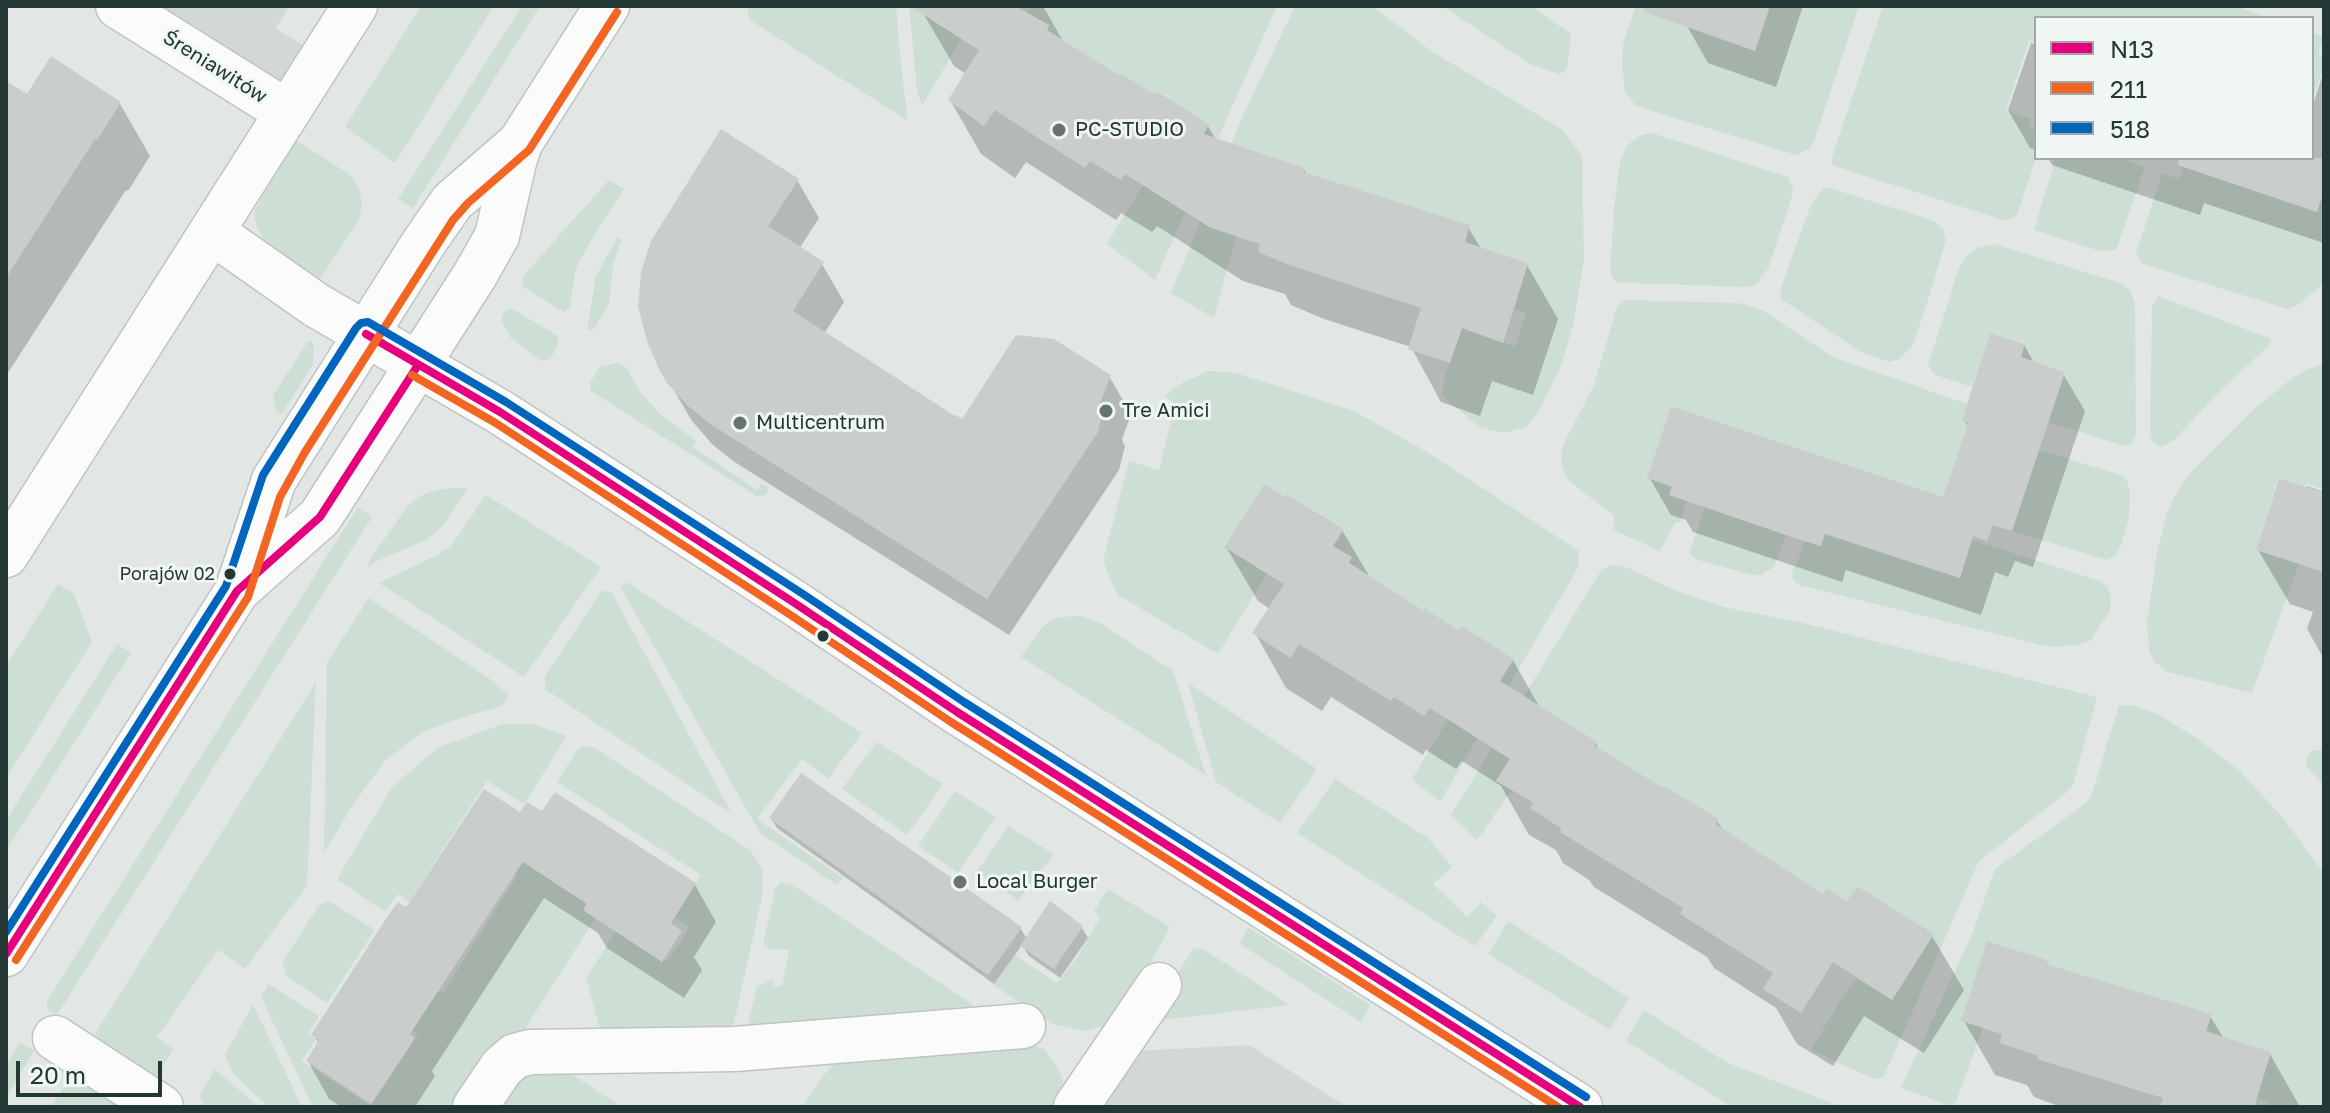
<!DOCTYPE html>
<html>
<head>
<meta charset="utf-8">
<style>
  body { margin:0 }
  #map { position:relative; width:2330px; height:1113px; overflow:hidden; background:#e2e7e5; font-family:"Golos Text",sans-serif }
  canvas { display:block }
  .frame { position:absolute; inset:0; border:8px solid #233734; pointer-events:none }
  .legend { position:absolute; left:2034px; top:16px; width:280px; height:144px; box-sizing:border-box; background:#f0f6f4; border:2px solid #9eaaa7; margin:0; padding:10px 14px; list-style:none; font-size:24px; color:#233734 }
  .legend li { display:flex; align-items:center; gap:16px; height:40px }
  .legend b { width:40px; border:2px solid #9eaaa7 }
  .scale { position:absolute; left:16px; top:1061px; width:146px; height:36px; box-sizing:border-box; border:4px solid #233734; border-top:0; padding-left:10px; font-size:24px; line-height:28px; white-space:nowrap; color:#233734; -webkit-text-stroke:6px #f0f6f4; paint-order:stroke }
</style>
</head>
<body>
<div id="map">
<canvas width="2330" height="1113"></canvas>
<div class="frame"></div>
<ul class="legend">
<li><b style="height:10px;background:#e5007d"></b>N13</li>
<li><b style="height:10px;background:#f26522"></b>211</li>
<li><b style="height:10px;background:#0065bd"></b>518</li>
</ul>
<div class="scale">20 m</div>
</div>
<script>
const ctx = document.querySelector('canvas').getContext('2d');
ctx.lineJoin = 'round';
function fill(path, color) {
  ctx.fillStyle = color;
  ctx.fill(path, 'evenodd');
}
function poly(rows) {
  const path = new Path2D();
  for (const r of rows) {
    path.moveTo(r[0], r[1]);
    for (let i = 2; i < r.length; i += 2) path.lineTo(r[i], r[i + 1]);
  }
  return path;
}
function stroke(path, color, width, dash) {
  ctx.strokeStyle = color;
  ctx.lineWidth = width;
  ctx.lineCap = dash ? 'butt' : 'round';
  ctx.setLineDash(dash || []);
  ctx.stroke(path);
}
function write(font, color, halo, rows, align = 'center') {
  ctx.font = font + ' "Golos Text",sans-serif';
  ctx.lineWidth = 6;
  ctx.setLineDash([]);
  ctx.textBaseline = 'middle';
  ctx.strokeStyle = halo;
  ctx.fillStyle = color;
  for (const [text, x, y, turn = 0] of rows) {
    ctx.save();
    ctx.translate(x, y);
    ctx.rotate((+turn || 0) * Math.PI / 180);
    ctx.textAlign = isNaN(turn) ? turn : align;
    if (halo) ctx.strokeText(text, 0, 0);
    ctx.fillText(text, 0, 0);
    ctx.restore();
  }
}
fill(poly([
  [155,6,289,6,276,28,311,51,282,86],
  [1249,1045,1347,1107,1097,1107,1134,1051]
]), '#d1d8d5');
fill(poly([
  [421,6,494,6,395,163,345,127],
  [522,6,540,6,413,208,398,199],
  [748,6,896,6,901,66,908,121,751,21,748,15],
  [909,6,925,6,921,13,961,39,922,106,917,91],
  [1031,6,1277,6,1155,280,1107,244,1143,185,1164,197,1209,124,1158,91,1154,94,1119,75,1047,30,1049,25,1027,13],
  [1295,6,1372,6,1431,51,1563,130,1582,156,1584,259,1574,322,1560,368,1539,410,1526,427,1505,433,1481,428,1442,396,1445,376,1462,328,1515,347,1526,313,1514,309,1528,263,1465,242,1469,225,1304,172,1305,168,1247,148,1219,230,1236,236,1214,318,1171,293,1241,120],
  [1442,6,1531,6,1571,34,1567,70,1560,74,1530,64],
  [1636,6,1691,6,1755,51,1770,6,1859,6,1814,141,1809,149,1796,155,1636,106,1625,91,1622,66,1623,44],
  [1883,6,2237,6,2268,18,2036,18,2036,42,2029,41,2006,110,2031,119,2029,127,2036,130,2036,158,2017,215,2006,221,1834,166,1831,160],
  [2312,33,2324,37,2318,54,2324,57,2324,66,2312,101],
  [1652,133,1788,177,1793,188,1791,200,1769,267,1757,284,1745,287,1630,283,1619,283,1613,279,1610,271,1614,208,1620,163,1626,148,1632,141,1642,135],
  [294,139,352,176,360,192,362,204,359,220,318,282,265,245,255,221,255,210],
  [2056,158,2118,158,2145,167,2116,250,2100,251,2034,230],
  [2183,167,2317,212,2324,191,2324,283,2298,305,2287,309,2143,264,2136,254,2162,173,2179,179],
  [609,180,624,189,593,237,576,268,570,308,564,312,523,287,523,276],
  [1823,188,1830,188,1922,217,1937,223,1943,229,1946,240,1926,306,1913,345,1900,359,1889,362,1861,352,1781,299,1780,292,1784,279,1811,204],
  [618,237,622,240,613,264,609,303,594,329,587,330,596,276],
  [1995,244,2120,283,2130,290,2135,303,2136,436,2131,443,2125,446,2048,422,2065,372,2021,357,2024,343,1990,333,1972,387,1935,375,1928,365,1959,268,1966,257,1977,248],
  [2158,296,2272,339,2267,347,2218,393,2174,440,2162,447,2157,446,2152,441,2150,432,2152,306],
  [1626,300,1739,303,1762,310,1833,357,1967,404,1962,420,1968,423,1940,506,1923,490,1796,448,1672,487,1669,495,1687,501,1680,522,1675,522,1660,551,1613,530,1615,521,1612,514,1568,480,1562,467,1561,454,1565,441,1594,385,1617,306],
  [511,308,558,336,558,346,550,359,541,361,511,338,502,322,502,316,504,312],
  [309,340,314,344,313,365,283,412,277,414,273,395],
  [616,363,626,367,640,392,660,414,696,441,693,447,757,490,761,484,767,486,768,492,765,495,758,497,591,391,590,383,600,367],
  [2324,364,2324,490,2307,484,2305,487,2278,478,2256,550,2299,564,2252,693,2167,672,2154,661,2149,651,2147,622,2157,552,2167,513,2175,495,2189,474,2253,410,2291,379,2308,369],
  [1208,371,1236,373,1354,411,1427,452,1579,551,1578,568,1440,802,1412,779,1448,719,1468,732,1514,659,1461,625,1458,630,1424,609,1423,610,1349,563,1352,557,1333,546,1343,528,1288,494,1285,497,1264,485,1224,546,1267,574,1218,654,1118,595,1111,581,1103,561,1129,461,1159,470,1175,404,1165,396,1180,384],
  [2039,450,2121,475,2127,481,2130,491,2129,517,2121,546,2115,556,2107,560,2012,531],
  [452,488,468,488,444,524,428,539,375,562,367,569,371,558,406,508,420,496,436,490],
  [486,495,601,567,524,677,379,583,437,555,451,546],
  [358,507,372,517,57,1015,47,1010,47,1001],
  [1705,507,1786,535,1774,567,1761,575,1752,575,1698,560,1691,556,1690,551],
  [1825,534,1960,578,1972,540,2100,581,2108,588,2111,600,2110,611,2090,641,2076,645,2049,647,1799,585,1793,579,1792,571,1798,561,1804,541,1820,546],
  [1613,565,1626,567,1681,593,1724,607,1803,623,2097,697,2073,785,2067,792,1979,861,1884,1076,1879,1079,1871,1078,1811,1050,1844,994,1857,978,1892,1000,1912,921,1857,886,1847,901,1827,888,1823,894,1716,824,1718,819,1665,785,1661,791,1627,766,1594,745,1596,741,1543,708,1496,780,1512,790,1477,840,1451,815,1602,569],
  [626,582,862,733,828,779,802,759,757,819,843,878,837,885,760,833,621,588],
  [58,584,74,594,92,642,6,778,6,666],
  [602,590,612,593,732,814,545,689,545,676],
  [369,598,490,679,508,694,504,704,493,709,466,716,423,732,385,761,352,806,324,853,327,662],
  [1081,616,1097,621,1173,671,1206,775,1021,657,1043,626,1059,617],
  [117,644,131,653,6,851,6,820],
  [316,682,307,886,245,969,218,950,157,1037,173,1049,156,1078,91,1040],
  [1188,683,1317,769,1280,823,1216,782],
  [2119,705,2135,706,2158,714,2198,739,2240,771,2284,819,2324,873,2324,1107,2268,1107,2269,1102,2257,1098,2271,1053,2206,1031,2211,1014,2046,964,2047,960,1988,942,1983,1028,1954,1107,1901,1088,1972,934,1995,869,2086,803,2092,794],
  [503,724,532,724,567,736,524,804,487,781,409,902,398,894,385,912,338,880,340,874,392,787,439,747],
  [877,742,943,784,907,835,842,789],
  [583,746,595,748,750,850,762,868,762,897,734,1023,724,1036,609,1035,599,1026,586,978,617,930,667,962,690,927,675,917,701,875,557,782,576,752],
  [2315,750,2324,750,2324,785,2306,766,2308,754],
  [1335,779,1428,838,1452,867,1433,884,1467,917,1481,902,1497,916,1475,946,1297,833],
  [955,791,996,817,958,873,918,846],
  [1008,826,1054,854,1018,900,977,872],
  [519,856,588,900,583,909,596,917,520,1037,462,1107,313,1107,261,997,268,984,319,1016,308,1034,316,1039,302,1061,371,1106,418,1034,406,1026,431,987,442,994,517,876,510,870],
  [781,882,791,884,972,1004,973,1012,747,1028,757,987,772,980,774,986,782,986,789,950,771,949,763,944,775,889],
  [1108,889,1170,927,1132,997,1110,1024,1084,1031,1053,1024,993,985,1015,955,1057,983,1078,956,1100,917,1094,911],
  [329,901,375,930,327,1003,285,975,283,961,319,905],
  [1508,921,1629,998,1610,1030,1488,954],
  [1248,927,1370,1005,1361,1022,1240,944],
  [1194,948,1203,949,1290,1005,1145,1022],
  [253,1004,302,1107,269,1107,234,1075,225,1055],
  [1644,1010,1726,1062,1842,1107,1732,1107,1626,1041],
  [20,1043,35,1050,6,1097,6,1066],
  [1030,1043,1044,1049,1055,1063,1063,1080,1065,1099,1060,1107,802,1107,822,1077,838,1059],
  [562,1068,622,1107,485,1107,514,1072],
  [215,1069,259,1107,205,1107,200,1095],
  [74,1071,125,1107,51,1107]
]), '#cddfd4');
fill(poly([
  [927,6,1043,6,1064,43,1119,78,1208,126,1216,140,1304,169,1308,176,1468,227,1482,250,1527,265,1558,319,1533,395,1492,381,1480,416,1441,402,1411,347,1324,319,1291,305,1285,294,1243,281,1157,226,1152,232,1121,213,1116,220,1026,162,1015,178,981,154,950,100,966,74,954,66,923,13],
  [1691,6,1803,6,1776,87,1708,63,1687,26],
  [2031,43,2036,44,2036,150,2030,148,2008,110],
  [2324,71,2324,243,2204,203,2200,215,2052,165,2048,158,2312,158,2312,107],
  [27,96,120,104,150,156,128,191,126,190,6,376,6,111],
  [797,180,819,218,799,249,822,264,844,302,824,334,963,422,1109,376,1131,414,1122,440,1125,446,1119,470,1009,635,733,461,712,444,692,421,669,382],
  [2024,345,2034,363,2063,374,2085,411,2033,567,2015,561,2008,577,1995,572,1981,615,1846,570,1842,582,1693,532,1686,520,1671,515,1649,477,1944,500,1969,428,1964,420],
  [2307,486,2324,492,2324,659,2307,629,2313,612,2290,604,2258,550],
  [1342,530,1371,579,1459,633,1513,660,1540,708,1595,742,1600,751,1717,821,1724,831,1824,897,1848,903,1932,936,1964,990,1924,1053,1864,1016,1833,1066,1797,1044,1776,1008,1714,968,1707,957,1594,887,1589,880,1563,863,1556,850,1529,835,1501,786,1462,761,1456,769,1426,750,1423,755,1331,697,1322,711,1286,688,1255,633,1270,609,1258,601,1226,547],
  [801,776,1021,929,1027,939,1082,928,1088,938,1060,978,1029,956,1022,945,994,984,777,828,771,818],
  [521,815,695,885,716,922,694,957,702,970,684,998,607,948,598,933,544,898,432,1071,435,1076,415,1107,342,1107,329,1099,308,1061,319,1044,314,1035,406,910],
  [2046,962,2049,967,2210,1016,2224,1039,2270,1054,2300,1107,2061,1107,2034,1097,2027,1085,1995,1075,1964,1021]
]), '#0003');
fill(poly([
  [910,6,1015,6,1049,25,1047,30,1119,75,1120,73,1154,94,1157,91,1209,124,1204,134,1305,168,1304,172,1470,225,1465,242,1528,263,1503,343,1462,328,1450,363,1408,349,1421,308,1292,266,1258,252,1260,244,1211,228,1125,174,1121,180,1090,161,1085,168,995,110,984,126,948,100,979,50],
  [1645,6,1770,6,1755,51,1644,12],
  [51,56,121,102,97,140,95,139,6,278,6,81,27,94],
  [721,129,799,179,768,226,824,262,793,311,955,416,956,415,962,419,1016,335,1054,339,1111,375,1100,403,1104,406,1098,432,987,599,709,423,688,406,667,383,659,369,648,344,638,307,641,272,651,241],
  [2179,158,2324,158,2324,191,2317,212,2178,165],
  [1990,333,2025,344,2021,357,2065,372,2012,531,1993,525,1987,541,1973,536,1960,578,1825,534,1821,546,1786,535,1669,495,1672,487,1647,478,1671,406,1943,497,1968,423,1962,420],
  [2279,478,2324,493,2324,572,2256,550],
  [1264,484,1285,497,1287,494,1344,529,1333,546,1352,557,1349,563,1423,610,1424,608,1458,630,1461,625,1514,659,1500,681,1596,741,1594,745,1663,788,1664,785,1719,819,1716,824,1823,894,1827,888,1847,901,1857,886,1934,934,1892,1000,1833,962,1801,1013,1763,989,1773,973,1680,914,1683,908,1560,832,1562,829,1530,808,1533,802,1496,781,1510,759,1430,708,1424,716,1394,697,1391,701,1299,644,1291,658,1252,633,1284,584,1224,547],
  [801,773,1022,927,988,975,769,818],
  [484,789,520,812,527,802,542,811,555,792,696,883,671,923,682,931,662,962,583,910,587,904,523,862,410,1034,415,1038,371,1104,306,1061,319,1040,311,1035,389,914,398,902,406,907],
  [1050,901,1083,926,1054,969,1020,946],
  [1987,941,2047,960,2046,964,2212,1014,2206,1031,2271,1052,2254,1107,2160,1107,2163,1098,2037,1059,2038,1056,2000,1043,2002,1034,1961,1021]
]), '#c9cecc');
const minor = poly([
  [118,6,287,112],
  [212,232,316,305,500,412,796,604,957,712,1580,1107],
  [6,555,355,6],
  [240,588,320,517,475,275,497,236,514,162,520,143,607,6],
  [6,954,237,591,274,480,423,244,452,202,520,143],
  [55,1038,161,1107],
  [475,1107,502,1067,515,1056,530,1052,735,1049,1023,1026],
  [1076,1107,1159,985]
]);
stroke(minor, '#bfc4c2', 47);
stroke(minor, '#fbfbfb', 44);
stroke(poly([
  [366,334,500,412,796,604,957,712,1580,1107],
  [6,954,237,591,320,517,418,365]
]), '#e5007d', 8);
stroke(poly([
  [412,375,494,422,789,614,951,722,1558,1107],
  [16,960,248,597,280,497,305,452,453,220,468,203,529,150,617,12]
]), '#f26522', 8);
stroke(poly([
  [6,932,226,586,263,475,356,328,361,323,368,322,506,402,803,594,964,702,1586,1097]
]), '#0065bd', 8);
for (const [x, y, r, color] of [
  [1059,130,8,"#667572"],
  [1106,411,8,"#667572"],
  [740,423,8,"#667572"],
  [230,574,7,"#233734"],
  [823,636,7,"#233734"],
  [960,882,8,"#667572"]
]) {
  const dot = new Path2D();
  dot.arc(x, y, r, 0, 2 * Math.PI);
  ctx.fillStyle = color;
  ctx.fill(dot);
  stroke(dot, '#f0f6f4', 3);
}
write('18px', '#233734', '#f0f6f4', [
  ["Porajów 02",215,574]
], 'right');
write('20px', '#233734', '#f0f6f4', [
  ["Śreniawitów",215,67,32]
]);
write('20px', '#233734', '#f0f6f4', [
  ["PC-STUDIO",1075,130],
  ["Tre Amici",1122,411],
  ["Multicentrum",756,423],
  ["Local Burger",976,882]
], 'left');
</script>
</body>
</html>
